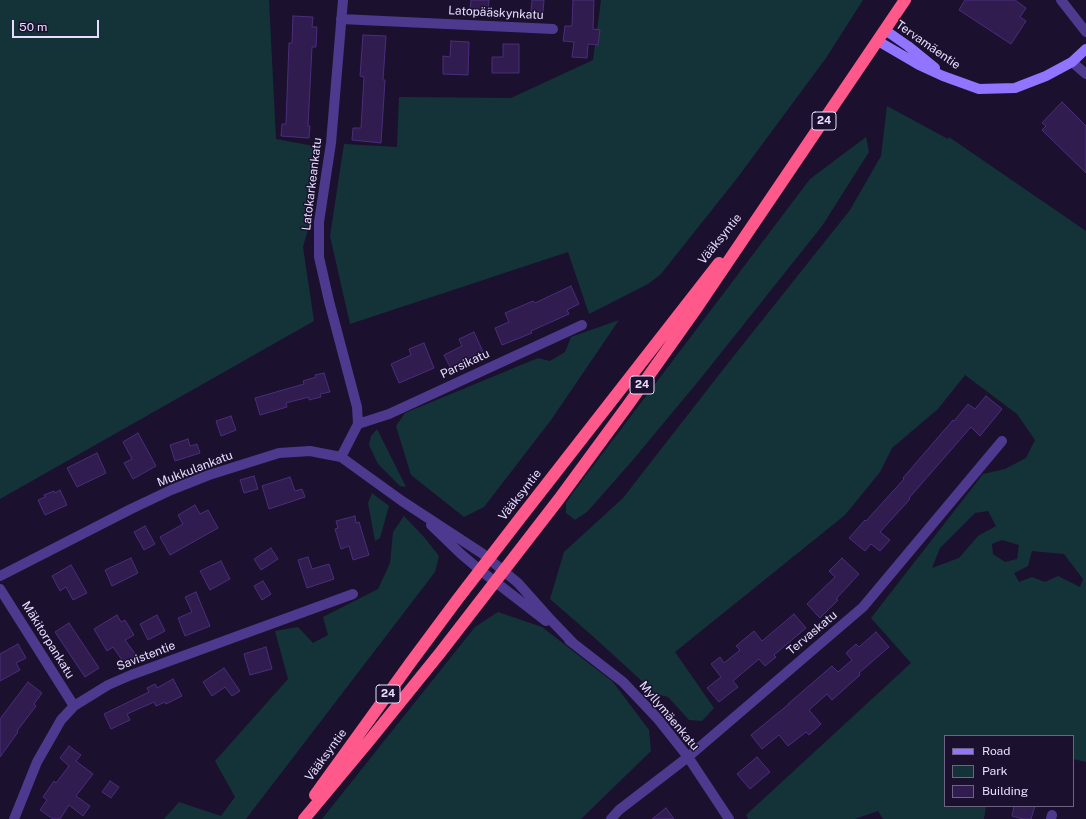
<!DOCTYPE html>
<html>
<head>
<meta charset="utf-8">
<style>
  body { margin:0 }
  #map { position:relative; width:1086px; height:819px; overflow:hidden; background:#1b112e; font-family:"Public Sans",sans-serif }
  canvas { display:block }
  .legend { position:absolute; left:944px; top:735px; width:130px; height:72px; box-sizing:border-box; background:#1b112e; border:1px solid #6d6382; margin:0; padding:5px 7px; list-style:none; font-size:12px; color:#e7ddff }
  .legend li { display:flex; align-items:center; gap:8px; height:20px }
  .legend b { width:20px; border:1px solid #6d6382 }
  .scale { position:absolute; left:12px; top:20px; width:87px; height:18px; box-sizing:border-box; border:2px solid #e7ddff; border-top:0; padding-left:5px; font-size:12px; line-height:14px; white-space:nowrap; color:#e7ddff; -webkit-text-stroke:3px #1b112e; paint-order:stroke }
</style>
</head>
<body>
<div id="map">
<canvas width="1086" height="819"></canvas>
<ul class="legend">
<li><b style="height:5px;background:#9174ff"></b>Road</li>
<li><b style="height:11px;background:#143338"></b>Park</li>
<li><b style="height:11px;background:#301c4f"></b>Building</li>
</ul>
<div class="scale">50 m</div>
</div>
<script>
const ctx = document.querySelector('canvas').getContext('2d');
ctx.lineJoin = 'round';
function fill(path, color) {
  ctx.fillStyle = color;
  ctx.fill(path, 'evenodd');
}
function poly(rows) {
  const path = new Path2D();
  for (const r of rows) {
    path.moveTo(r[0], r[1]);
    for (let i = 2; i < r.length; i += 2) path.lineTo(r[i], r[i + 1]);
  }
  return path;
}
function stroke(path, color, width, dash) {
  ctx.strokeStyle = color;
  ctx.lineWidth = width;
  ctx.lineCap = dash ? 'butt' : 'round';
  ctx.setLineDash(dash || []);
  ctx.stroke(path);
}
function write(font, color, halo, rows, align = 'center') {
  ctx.font = font + ' "Public Sans",sans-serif';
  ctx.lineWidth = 3;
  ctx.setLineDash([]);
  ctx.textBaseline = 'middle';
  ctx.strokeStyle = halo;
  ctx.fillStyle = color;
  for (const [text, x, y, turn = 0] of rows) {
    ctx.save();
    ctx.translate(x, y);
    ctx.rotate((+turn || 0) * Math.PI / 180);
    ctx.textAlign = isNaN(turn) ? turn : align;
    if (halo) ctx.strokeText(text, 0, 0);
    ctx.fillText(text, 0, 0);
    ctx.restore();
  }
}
fill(poly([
  [0,0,269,0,276,139,319,147,310,222,303,247,314,321,0,499],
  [601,0,863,0,826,58,738,177,661,274,648,284,589,314,568,252,350,324,330,236,344,144,397,147,399,97,511,98,593,60],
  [887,106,948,139,949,137,1086,231,1086,762,1073,759,1073,736,945,736,945,806,986,806,984,819,883,819,878,811,855,819,748,819,746,815,911,663,871,618,983,474,1005,469,1026,458,1035,440,1017,414,965,375,938,409,892,448,880,472,845,515,675,652,714,708,702,721,689,720,668,697,656,694,596,639,550,599,564,552,623,498,725,367,850,210,881,156],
  [988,511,996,526,978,536,959,558,932,568,940,548,975,513],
  [1002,540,1019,545,1017,559,1005,562,993,554,992,544],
  [1032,551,1064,554,1083,579,1080,587,1058,576,1045,582,1032,577,1019,582,1014,573,1028,566],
  [866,137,869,152,822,226,701,378,632,461,587,512,575,520,566,513,566,503,572,494,810,179],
  [619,320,551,420,484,507,464,517,411,475,396,426,405,413,538,358,550,361,565,352,571,337],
  [377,429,406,487,400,486,378,464,369,445,371,436],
  [372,493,389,506,380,538,375,541,368,503],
  [404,516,424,537,439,556,435,572,246,819,164,819,179,802,221,816,235,797,215,761,288,679,275,631,298,627,313,643,328,635,323,617,378,589,390,563,393,532],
  [498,612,542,627,613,682,649,730,651,751,581,819,322,819,475,627]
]), '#143338');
const building = poly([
  [471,0,489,0,488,10,470,9,471,0],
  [532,0,544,0,543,12,531,11,532,0],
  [573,0,594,0,593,29,600,30,598,45,588,44,587,58,572,57,574,42,563,41,565,26,572,26,573,0],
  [965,0,1015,0,1026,8,1020,17,1026,21,1011,44,959,10,965,0],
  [293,16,313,17,312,27,317,27,316,47,312,47,308,126,310,126,309,138,281,136,282,124,286,124,289,43,292,43,293,16],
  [363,35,386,36,383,80,385,80,381,143,352,140,353,128,361,128,364,77,360,76,363,35],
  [451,41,469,42,468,75,443,74,443,56,450,57,451,41],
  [503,44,519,44,519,73,492,73,492,57,503,57,503,44],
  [1062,102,1086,126,1086,173,1042,130,1046,126,1042,123,1062,102],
  [571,286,579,304,567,310,569,314,531,331,532,333,502,345,495,328,509,322,505,313,533,301,535,303,571,286],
  [474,332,484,354,451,369,444,355,462,346,459,339,474,332],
  [424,343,434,368,399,383,391,364,411,355,409,349,424,343],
  [324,373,330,392,320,394,321,397,309,400,309,397,286,403,287,407,260,415,255,398,304,384,303,381,316,377,315,375,324,373],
  [986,396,1002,409,980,436,971,427,909,498,910,499,880,532,890,540,880,551,871,544,865,551,849,538,865,520,866,521,904,479,903,478,953,420,954,421,968,404,975,409,986,396],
  [231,416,236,430,221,436,216,421,231,416],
  [138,433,156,466,133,479,124,463,132,459,123,442,138,433],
  [188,439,190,446,197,444,200,453,175,461,170,445,188,439],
  [97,453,106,473,77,487,67,468,97,453],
  [254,476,258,489,244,493,240,480,254,476],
  [290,477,295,491,302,489,305,497,269,509,262,486,290,477],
  [60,490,67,505,45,515,38,500,45,497,44,495,54,491,55,493,60,490],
  [195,505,200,514,208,510,218,528,170,555,160,537,183,524,178,515,195,505],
  [355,516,356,523,359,522,369,555,353,560,349,546,341,549,335,529,338,528,336,521,355,516],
  [145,526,155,544,144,550,134,532,145,526],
  [271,548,278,559,261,570,254,559,271,548],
  [308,557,312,569,329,564,334,579,307,588,298,560,308,557],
  [131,558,138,573,112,586,105,570,131,558],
  [842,558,859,574,836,599,838,600,820,618,807,604,835,577,829,571,842,558],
  [221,561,230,579,210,590,200,571,221,561],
  [71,565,87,593,73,600,66,587,60,591,52,576,71,565],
  [263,581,271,594,262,600,254,586,263,581],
  [196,592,210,626,185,636,178,618,192,612,185,597,196,592],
  [794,614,806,628,774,655,776,657,765,666,759,659,733,681,738,687,719,702,707,688,721,677,711,664,720,657,724,663,740,650,736,646,754,631,762,641,794,614],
  [117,615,121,622,125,620,134,635,125,640,136,655,124,663,113,647,107,651,94,629,117,615],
  [157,615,165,631,148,640,140,624,157,615],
  [69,623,99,668,85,677,55,632,69,623],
  [876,632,889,647,859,673,860,675,832,700,827,694,809,710,821,724,809,735,806,732,788,746,779,735,762,749,751,735,789,704,788,704,832,666,838,672,852,660,846,653,856,644,859,647,876,632],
  [18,644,26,658,16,663,20,670,0,681,0,654,18,644],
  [266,647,272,669,250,675,244,654,266,647],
  [224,668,240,691,232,696,225,687,212,696,203,682,224,668],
  [173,679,182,696,166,704,165,702,156,706,154,702,127,714,130,720,111,729,104,714,149,692,147,688,155,684,157,688,173,679],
  [28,682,42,693,34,704,36,706,17,731,18,732,0,757,0,719,28,682],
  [69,746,81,755,76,761,93,774,76,796,90,806,83,816,69,805,60,819,53,819,40,810,47,800,43,797,54,781,56,783,69,766,60,758,69,746],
  [757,757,770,772,750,789,737,774,757,757],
  [110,781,119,787,111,798,102,792,110,781],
  [1014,806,1035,806,1031,819,1023,819,1012,816,1014,806],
  [666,808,674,819,652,819,666,808]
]);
fill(building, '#301c4f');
stroke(building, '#4b2d7c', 1);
stroke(poly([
  [1061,0,1086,32],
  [341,19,553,29],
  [1072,62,1086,74],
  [358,424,389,414,582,325],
  [341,457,358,424,357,407,329,301,319,257,319,222,331,143,343,0],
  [431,525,461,554,480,570,546,621],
  [0,576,131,509,171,490,209,475,279,453,310,451,341,457,402,501,483,554,518,583,551,620,574,644],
  [0,589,74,706],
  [569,640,623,682,657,718,688,757,729,819],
  [14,819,37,762,61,720,74,706,108,685,131,675,353,594],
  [611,819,619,810,688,757,863,607,1002,441],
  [1051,819,1052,815]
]), '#4d3a8e', 10);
stroke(poly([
  [885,30,908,46,935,68],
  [878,41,919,65,943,76,979,89,1015,88,1046,76,1072,62,1086,49]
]), '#9174ff', 10);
stroke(poly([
  [315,795,411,662,457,600,521,517,719,263],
  [304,819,369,741,440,653,559,499,628,405,696,309,905,0]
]), '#ff588a', 12);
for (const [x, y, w] of [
  [824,121,24],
  [642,385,24],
  [388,694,24]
]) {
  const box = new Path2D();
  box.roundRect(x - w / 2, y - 9, w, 18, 3);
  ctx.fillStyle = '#1b112e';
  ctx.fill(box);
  stroke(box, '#e7ddff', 1);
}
write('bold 11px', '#e7ddff', null, [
  ["24",824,121],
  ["24",642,385],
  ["24",388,694]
]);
write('12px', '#e7ddff', '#1b112e', [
  ["Latopääskynkatu",496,13,3],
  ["Tervamäentie",928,45,35],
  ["Latokarkeankatu",312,184,-83],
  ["Vääksyntie",720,239,-51],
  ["Parsikatu",465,364,-25],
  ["Mukkulankatu",195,469,-21],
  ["Vääksyntie",520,495,-52],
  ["Tervaskatu",812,633,-40],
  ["Mäkitorpankatu",48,640,58],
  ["Savistentie",146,656,-21],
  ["Myllymäenkatu",669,716,50],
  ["Vääksyntie",326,755,-54]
]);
</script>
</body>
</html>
